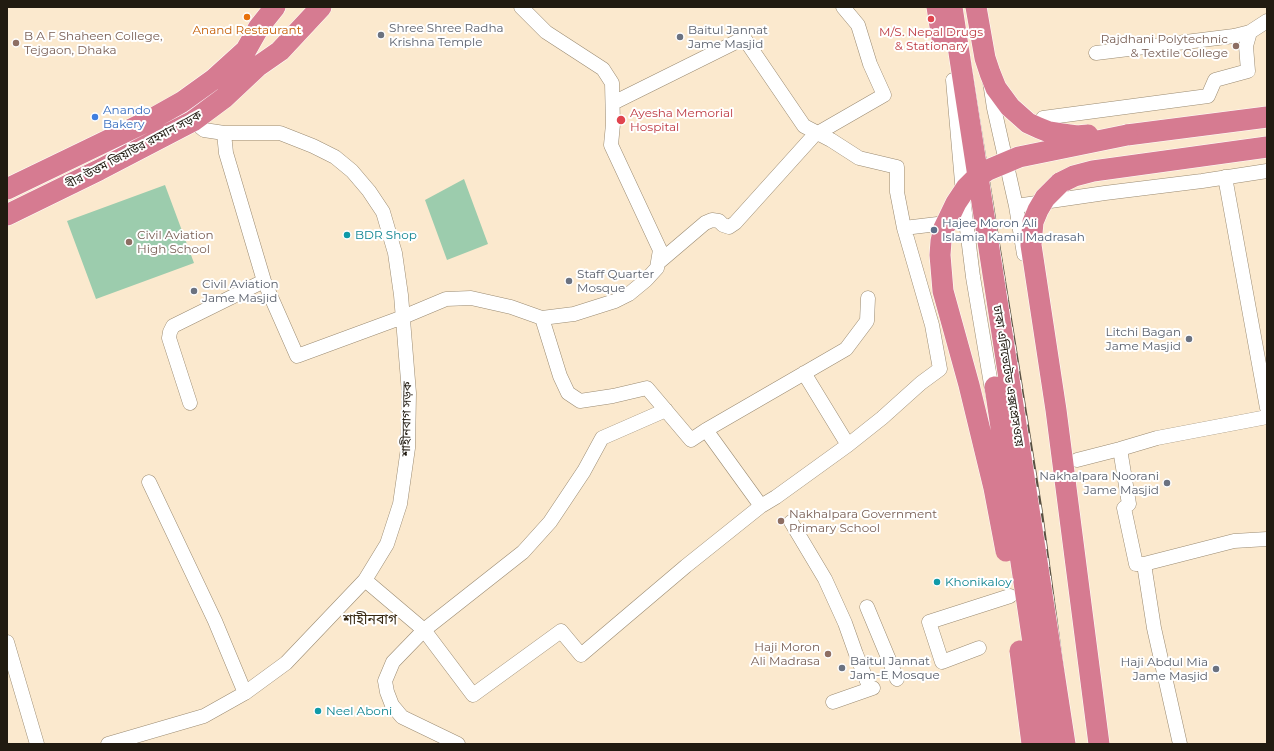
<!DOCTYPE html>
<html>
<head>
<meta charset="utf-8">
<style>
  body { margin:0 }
  #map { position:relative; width:1274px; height:751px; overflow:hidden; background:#fbe9ce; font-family:Montserrat,sans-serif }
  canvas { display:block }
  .frame { position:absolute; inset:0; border:8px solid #211b11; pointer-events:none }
</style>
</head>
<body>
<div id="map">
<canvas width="1274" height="751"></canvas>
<div class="frame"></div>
</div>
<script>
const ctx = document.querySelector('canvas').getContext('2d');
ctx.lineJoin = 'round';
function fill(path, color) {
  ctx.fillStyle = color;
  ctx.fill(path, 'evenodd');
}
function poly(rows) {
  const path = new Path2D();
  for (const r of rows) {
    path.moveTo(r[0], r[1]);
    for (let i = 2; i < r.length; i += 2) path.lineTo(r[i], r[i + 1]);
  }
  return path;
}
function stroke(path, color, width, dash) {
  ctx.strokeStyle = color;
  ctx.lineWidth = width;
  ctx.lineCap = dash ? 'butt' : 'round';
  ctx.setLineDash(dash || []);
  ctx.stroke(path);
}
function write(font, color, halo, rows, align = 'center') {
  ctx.font = font + ' Montserrat,"Noto Sans Bengali",sans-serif';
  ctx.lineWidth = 4;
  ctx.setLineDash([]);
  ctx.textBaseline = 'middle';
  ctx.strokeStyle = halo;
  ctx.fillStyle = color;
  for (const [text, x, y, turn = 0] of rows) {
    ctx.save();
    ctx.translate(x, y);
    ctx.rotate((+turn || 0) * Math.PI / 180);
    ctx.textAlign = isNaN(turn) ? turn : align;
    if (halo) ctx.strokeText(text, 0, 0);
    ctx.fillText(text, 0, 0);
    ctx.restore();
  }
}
fill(poly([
  [464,179,488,244,447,260,425,200],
  [165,185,194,263,96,299,67,221]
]), '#9cccad');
const minor = poly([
  [1096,53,1234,36,1250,32],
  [953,80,964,205,973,277,993,396],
  [990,82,994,108,1016,206,1024,254],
  [1043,118,1208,96,1215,80,1248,71,1246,46,1250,32,1267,21],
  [224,133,226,153,264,281,297,356,403,317,446,299,471,298,511,307,542,318,574,314,615,301,629,294,646,280,657,268,660,250,611,145,613,124,612,83,603,69,546,32,521,7],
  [818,133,884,95,870,64,858,25,843,7],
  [1225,177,1267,408],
  [1016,206,1105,193,1202,181,1267,171],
  [904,228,946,223],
  [658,263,705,223,712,220,719,221,723,225,729,227,735,223,817,132],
  [542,318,560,376,568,393,580,401,613,396,647,388,691,440,706,430,846,349,867,321,868,298],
  [804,373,848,445],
  [190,403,169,338,170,332,173,326,264,281],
  [706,430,761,506],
  [1120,449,1129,504,1124,508,1136,564,1144,564,1234,541,1267,539],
  [1077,460,1120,449,1157,438,1267,417],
  [149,482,215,621,245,693],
  [791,522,825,579,845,623,856,654,869,686],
  [1144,564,1154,628,1180,744],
  [365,580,424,630,473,695,561,631,581,655,686,566,761,506,776,497,848,445,882,418,921,383,940,369,932,325,904,228,897,192,897,167,859,158,831,140,804,126,744,38,613,103],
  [867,607,897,679],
  [7,642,37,744],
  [979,648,942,662,929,622,1010,596],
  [833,702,873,688],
  [108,744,204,716,245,693,286,663,365,580,387,544,400,504,408,448,409,393,401,295,395,253,383,212,369,191,352,171,335,157,313,146,280,133,224,133,204,130,193,121],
  [458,744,402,717,392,705,387,692,385,681,393,662,424,630,523,552,550,522,584,471,602,438,666,410]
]);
const highway = poly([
  [1127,135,1267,117],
  [1060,183,1074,176,1093,171,1267,147],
  [7,189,150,120,182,102,214,79,246,50,259,27,275,7],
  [7,215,99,170,193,121,224,98,257,67,280,51,321,7]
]);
stroke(minor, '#9a8a71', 15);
stroke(highway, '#fff', 22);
stroke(minor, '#fff', 14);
stroke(highway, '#d67b91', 21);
stroke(poly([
  [949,7,1030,516,1063,744]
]), '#595042', 1);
const rail = poly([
  [960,7,1041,514,1072,744]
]);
stroke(rail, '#595042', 4.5);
stroke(rail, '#fff', 3, [9]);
const highwayBridge = poly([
  [937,7,942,39],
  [952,7,1065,744],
  [976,7,985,58,990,73,996,88,1010,107,1028,123,1039,128,1049,132,1062,134,1077,136,1088,135],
  [1060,183,1045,198,1038,210,1033,222,1031,245,1056,410,1099,744],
  [995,387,1048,744],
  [1006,551,994,488,969,385,943,291,940,255,941,241,944,228,956,203,966,188,976,178,988,170,1019,157,1127,135],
  [1020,651,1032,744]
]);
stroke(highwayBridge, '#fff', 22, []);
stroke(highwayBridge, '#d67b91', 21);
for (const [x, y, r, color] of [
  [247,17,4,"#e8710a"],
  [931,19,4,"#e0444e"],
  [381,35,4,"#6b7280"],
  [680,37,4,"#6b7280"],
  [16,43,4,"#8d6e63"],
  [1236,46,4,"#8d6e63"],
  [95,117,4,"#3f7fe0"],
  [621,120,5,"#e0444e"],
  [934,230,4,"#5c6f8a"],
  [347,235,4,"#0f9aa8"],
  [129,242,4,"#8d6e63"],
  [569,281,4,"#6b7280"],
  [194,291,4,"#6b7280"],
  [1189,339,4,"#6b7280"],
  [1167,483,4,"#6b7280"],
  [781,521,4,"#8d6e63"],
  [937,582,4,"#0f9aa8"],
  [828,654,4,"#8d6e63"],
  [842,668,4,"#6b7280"],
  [1216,669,4,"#6b7280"],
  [318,711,4,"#0f9aa8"]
]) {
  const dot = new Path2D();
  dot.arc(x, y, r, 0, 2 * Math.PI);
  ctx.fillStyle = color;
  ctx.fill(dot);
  stroke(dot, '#fff', 1.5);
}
write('12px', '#5b616d', '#fff', [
  ["Shree Shree Radha",389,28],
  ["Krishna Temple",389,42],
  ["Baitul Jannat",688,30],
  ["Jame Masjid",688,44],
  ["Staff Quarter",577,274],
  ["Mosque",577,288],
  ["Civil Aviation",202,284],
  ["Jame Masjid",202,298],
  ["Litchi Bagan",1181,332,"right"],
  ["Jame Masjid",1181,346,"right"],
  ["Nakhalpara Noorani",1159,476,"right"],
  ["Jame Masjid",1159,490,"right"],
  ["Baitul Jannat",850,661],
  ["Jam-E Mosque",850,675],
  ["Haji Abdul Mia",1208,662,"right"],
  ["Jame Masjid",1208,676,"right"]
], 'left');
write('12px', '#c56008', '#fff', [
  ["Anand Restaurant",247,30]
]);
write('12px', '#be3a42', '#fff', [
  ["M/S. Nepal Drugs",931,32],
  ["& Stationary",931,46],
  ["Ayesha Memorial",630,113,"left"],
  ["Hospital",630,127,"left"]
]);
write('12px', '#785e54', '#fff', [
  ["B A F Shaheen College,",24,36],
  ["Tejgaon, Dhaka",24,50],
  ["Rajdhani Polytechnic",1228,39,"right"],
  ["& Textile College",1228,53,"right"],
  ["Civil Aviation",137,235],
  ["High School",137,249],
  ["Nakhalpara Government",789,514],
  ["Primary School",789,528],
  ["Haji Moron",820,647,"right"],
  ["Ali Madrasa",820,661,"right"]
], 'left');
write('12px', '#366cbe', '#fff', [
  ["Anando",103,110],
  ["Bakery",103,124]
], 'left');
write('12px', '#211b11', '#fff', [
  ["বীর উত্তম জিয়াউর রহমান সড়ক",134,150,-28],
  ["ঢাকা এলিভেটেড এক্সপ্রেসওয়ে",1008,376,81],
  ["শাহীনবাগ সড়ক",407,419,-89]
]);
write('12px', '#4e5e75', '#fff', [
  ["Hajee Moron Ali",942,223],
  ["Islamia Kamil Madrasah",942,237]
], 'left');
write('12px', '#0d838f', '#fff', [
  ["BDR Shop",355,235],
  ["Khonikaloy",945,582],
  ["Neel Aboni",326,711]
], 'left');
write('14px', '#382a14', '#fff', [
  ["শাহীনবাগ",370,620]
]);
</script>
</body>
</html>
